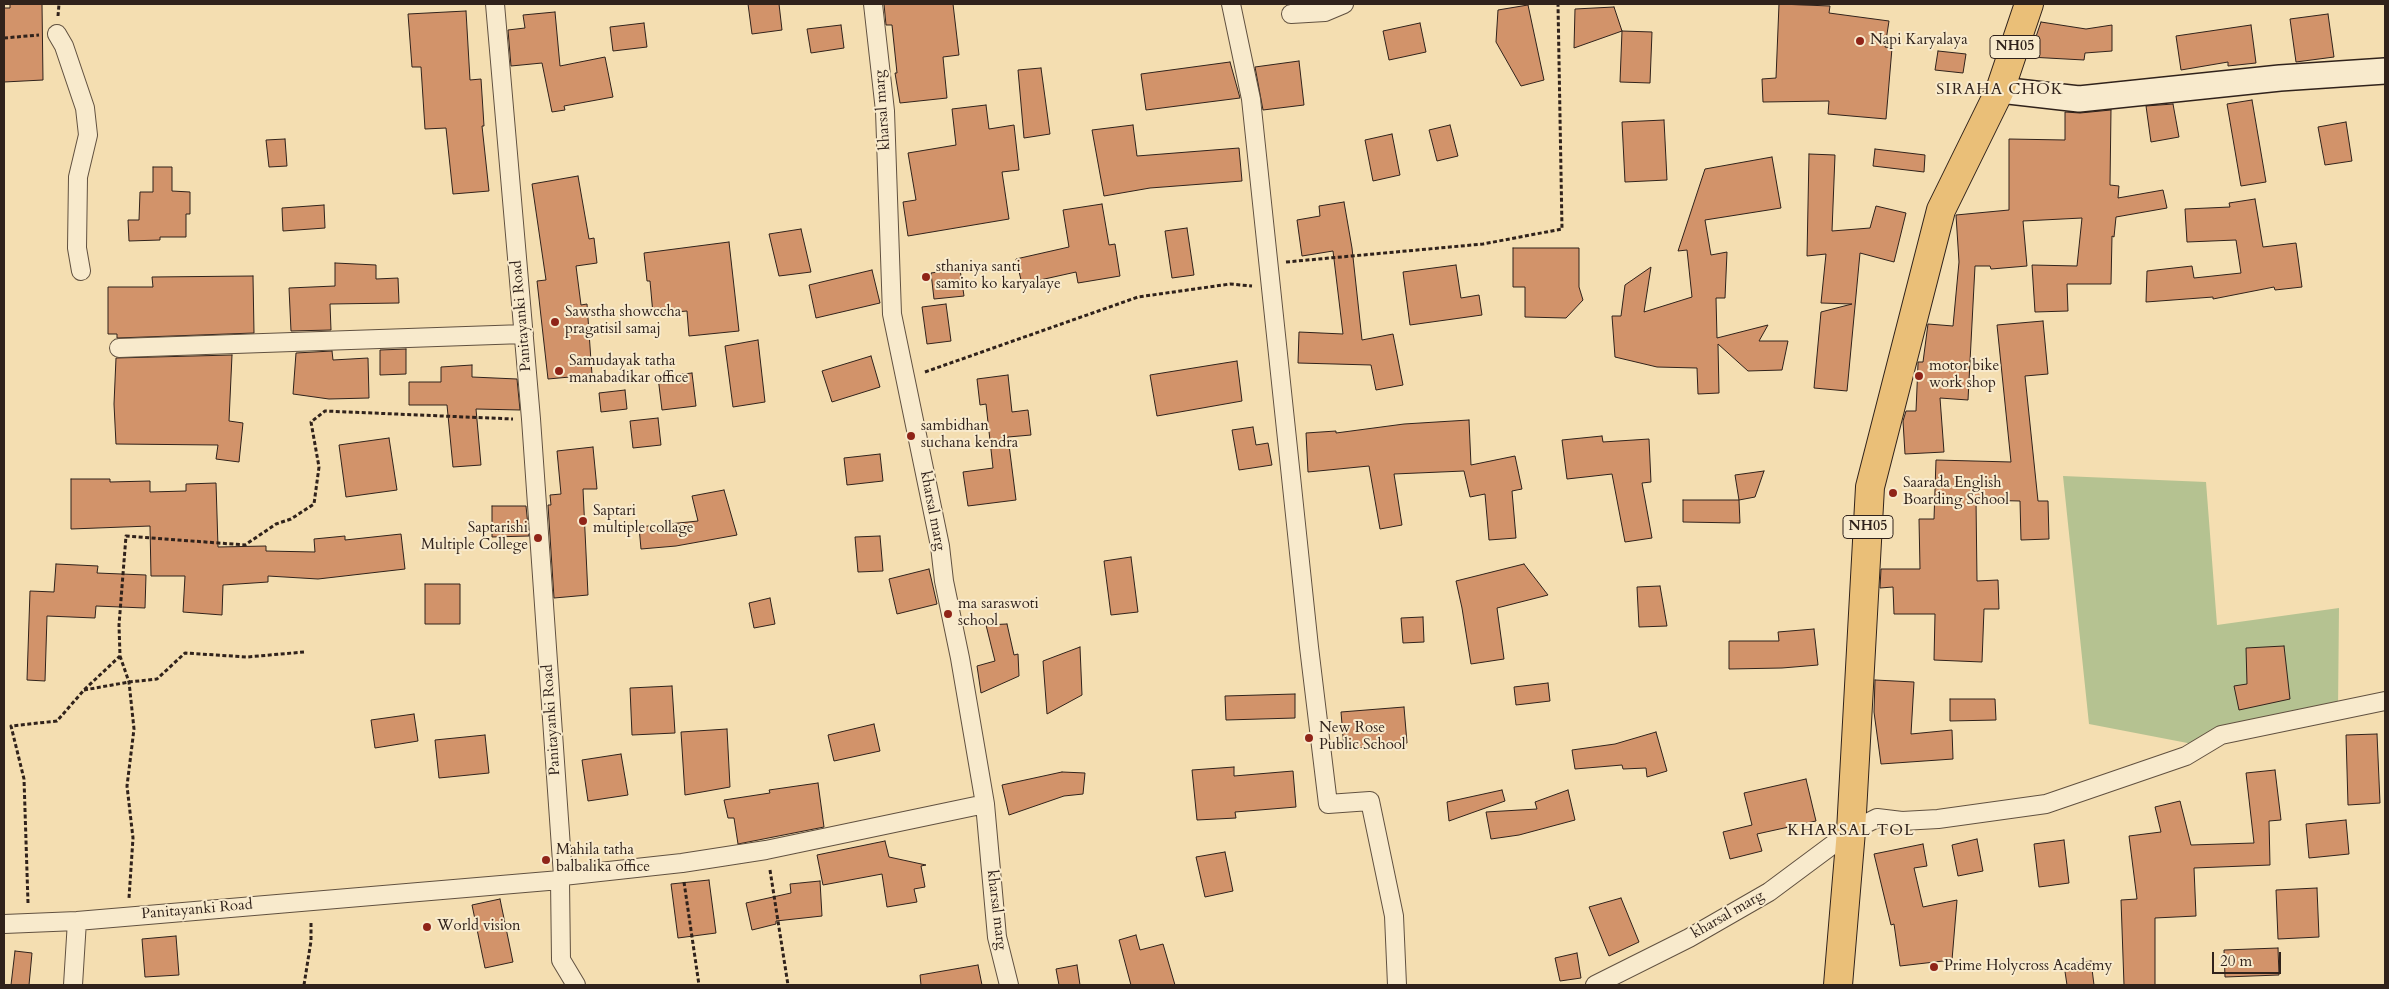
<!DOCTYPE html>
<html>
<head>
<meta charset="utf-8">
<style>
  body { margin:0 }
  #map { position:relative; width:2389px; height:989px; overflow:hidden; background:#f4deb1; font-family:Cardo,serif }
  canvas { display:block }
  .frame { position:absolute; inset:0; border:5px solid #30221b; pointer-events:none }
  .scale { position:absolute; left:2212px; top:952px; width:69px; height:22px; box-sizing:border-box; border:2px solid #30221b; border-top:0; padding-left:6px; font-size:15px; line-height:18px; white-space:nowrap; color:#30221b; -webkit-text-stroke:4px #f8eacc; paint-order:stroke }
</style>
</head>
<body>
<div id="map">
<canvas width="2389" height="989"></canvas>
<div class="frame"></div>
<div class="scale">20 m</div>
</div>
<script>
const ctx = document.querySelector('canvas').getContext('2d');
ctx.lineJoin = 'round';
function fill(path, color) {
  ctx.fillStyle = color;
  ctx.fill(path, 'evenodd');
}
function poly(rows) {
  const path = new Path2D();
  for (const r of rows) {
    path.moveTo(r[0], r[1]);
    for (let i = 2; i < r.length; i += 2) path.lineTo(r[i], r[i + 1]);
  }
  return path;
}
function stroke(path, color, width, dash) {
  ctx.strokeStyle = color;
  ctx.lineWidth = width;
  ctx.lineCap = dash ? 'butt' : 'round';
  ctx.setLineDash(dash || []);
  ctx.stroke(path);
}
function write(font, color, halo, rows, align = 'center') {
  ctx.font = font + ' Cardo,serif';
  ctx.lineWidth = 4;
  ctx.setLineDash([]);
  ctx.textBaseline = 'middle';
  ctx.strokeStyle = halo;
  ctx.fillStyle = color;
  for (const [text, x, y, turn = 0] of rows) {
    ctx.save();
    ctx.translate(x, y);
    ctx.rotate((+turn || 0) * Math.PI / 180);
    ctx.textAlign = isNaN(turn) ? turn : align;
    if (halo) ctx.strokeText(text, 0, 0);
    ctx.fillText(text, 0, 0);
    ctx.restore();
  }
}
fill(poly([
  [2063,476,2206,482,2217,625,2339,608,2338,710,2203,746,2089,724]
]), '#b5c291');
const building = poly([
  [10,4,42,4,43,80,4,82,4,8,10,8,10,4],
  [748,4,779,4,782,30,752,34,748,4],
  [884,4,953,4,959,55,943,57,947,98,900,103,895,73,897,73,892,25,886,25,884,4],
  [1779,4,1830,6,1829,13,1889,21,1885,47,1892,48,1886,119,1828,114,1829,101,1763,102,1762,79,1776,78,1779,4],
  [1528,5,1544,80,1521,86,1496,42,1498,10,1528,5],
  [1614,7,1622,31,1574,48,1575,9,1614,7],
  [466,11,470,80,481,79,484,126,482,126,489,191,453,194,446,128,425,129,421,67,412,67,408,14,466,11],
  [555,12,560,66,605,57,613,97,564,106,565,110,552,112,542,63,511,66,508,30,525,28,523,15,555,12],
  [2328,14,2334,57,2296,62,2290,19,2328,14],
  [2041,22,2086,29,2112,25,2112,51,2085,53,2084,60,2029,57,2041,22],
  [644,23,647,47,613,51,610,27,644,23],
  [1420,23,1426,52,1389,60,1383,31,1420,23],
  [841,25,844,48,811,53,807,29,841,25],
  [2251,25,2256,63,2228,66,2228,62,2181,70,2176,36,2251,25],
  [1622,31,1652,32,1650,83,1620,82,1622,31],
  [1938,51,1966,54,1963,73,1935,70,1938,51],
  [1299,61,1304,105,1263,110,1255,67,1299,61],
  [1230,62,1240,98,1146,110,1141,74,1230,62],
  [1041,68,1050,134,1024,138,1018,70,1041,68],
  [2252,100,2266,182,2241,186,2227,104,2252,100],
  [2173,104,2179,137,2151,142,2146,106,2173,104],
  [986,105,989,129,1014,125,1019,170,1002,172,1009,219,908,236,903,202,916,200,908,153,956,145,952,109,986,105],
  [2111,110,2110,185,2119,186,2118,198,2163,190,2167,208,2116,217,2114,237,2112,236,2111,284,2067,284,2068,311,2035,312,2032,265,2077,266,2082,218,2023,221,2027,266,1991,269,1990,266,1975,266,1968,400,1940,398,1944,452,1905,454,1903,421,1906,411,1916,411,1918,364,1918,362,1923,362,1928,324,1953,326,1959,262,1956,215,2009,210,2009,139,2065,140,2065,112,2080,113,2111,110],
  [1664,120,1667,180,1625,182,1622,122,1664,120],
  [2346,122,2352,161,2325,165,2318,127,2346,122],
  [1133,125,1137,156,1239,148,1242,181,1150,188,1104,196,1092,130,1133,125],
  [1450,125,1458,156,1437,161,1429,130,1450,125],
  [1392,134,1400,175,1373,181,1365,140,1392,134],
  [285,139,287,166,269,167,266,140,285,139],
  [1875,149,1925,155,1924,172,1873,166,1875,149],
  [1809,154,1835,155,1832,231,1870,228,1876,206,1906,213,1894,262,1860,253,1847,391,1814,388,1821,312,1852,304,1821,303,1826,254,1807,256,1809,154],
  [1772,157,1781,208,1705,220,1711,255,1727,252,1725,298,1716,298,1717,338,1768,325,1759,341,1788,341,1782,370,1748,371,1718,344,1719,393,1698,394,1697,368,1657,367,1615,357,1612,316,1621,316,1625,285,1651,267,1644,312,1692,297,1687,250,1678,251,1705,169,1772,157],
  [153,167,172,167,172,191,190,192,190,214,186,214,186,237,160,237,160,240,129,241,128,220,139,220,140,192,153,192,153,167],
  [578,176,589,239,594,238,597,263,576,266,581,305,587,304,592,375,548,379,537,281,546,280,532,184,578,176],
  [2255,199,2263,247,2296,243,2302,287,2275,290,2274,287,2213,299,2213,297,2146,302,2147,271,2192,266,2194,278,2241,273,2236,240,2187,242,2185,209,2230,207,2229,203,2255,199],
  [1344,202,1352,248,1362,340,1393,334,1403,385,1376,390,1371,365,1298,363,1299,332,1343,334,1333,251,1302,256,1297,220,1320,216,1319,206,1344,202],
  [1102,204,1109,245,1115,244,1120,276,1078,283,1076,272,1022,284,1016,259,1069,247,1063,210,1102,204],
  [324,205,325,228,283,231,282,208,324,205],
  [1187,228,1194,275,1172,278,1165,231,1187,228],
  [801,229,811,272,779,276,769,234,801,229],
  [729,242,739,331,689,336,687,311,653,314,650,281,647,281,644,253,729,242],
  [1513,248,1579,248,1579,287,1583,300,1566,318,1525,317,1525,287,1513,287,1513,248],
  [335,263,376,265,376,279,398,278,399,303,330,304,331,330,291,331,289,288,335,286,335,263],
  [1456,265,1461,298,1479,295,1482,315,1410,325,1403,272,1456,265],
  [960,269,964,296,934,299,931,273,960,269],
  [872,270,880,303,816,318,809,285,872,270],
  [253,276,254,333,117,338,117,334,108,334,108,287,153,287,152,277,253,276],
  [946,304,951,341,927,344,922,307,946,304],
  [2043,321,2048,374,2025,376,2038,501,2048,501,2049,539,2021,540,2020,501,1976,500,1977,581,1998,580,1999,609,1984,609,1982,662,1934,660,1935,614,1894,614,1893,587,1880,588,1881,569,1920,569,1919,519,1934,519,1936,460,2011,462,1997,325,2043,321],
  [758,340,765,402,733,407,725,346,758,340],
  [406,349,406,374,380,375,380,350,406,349],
  [332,351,333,360,368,358,369,398,329,399,293,394,296,353,332,351],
  [232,355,229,421,243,423,239,462,216,459,218,445,116,444,114,404,116,358,232,355],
  [871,356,880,387,832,402,822,371,871,356],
  [1237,361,1242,401,1157,416,1150,375,1237,361],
  [472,365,472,377,517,379,520,410,476,409,481,465,453,467,447,405,409,405,409,382,441,382,441,367,472,365],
  [692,373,696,406,662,410,658,377,692,373],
  [1008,375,1012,412,1028,410,1031,435,1008,437,1016,500,968,506,963,472,993,468,986,404,980,405,977,379,1008,375],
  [625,390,627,409,601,412,599,393,625,390],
  [658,418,661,445,633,448,630,421,658,418],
  [1469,420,1471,465,1515,456,1522,489,1512,491,1516,538,1489,540,1485,494,1470,497,1464,471,1394,474,1402,525,1380,529,1369,466,1308,472,1306,433,1336,431,1336,433,1404,424,1469,420],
  [1253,427,1256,445,1268,443,1272,465,1239,470,1232,430,1253,427],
  [1602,436,1603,442,1649,439,1651,482,1642,483,1652,538,1625,542,1612,474,1567,479,1562,440,1602,436],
  [389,438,397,490,346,497,339,445,389,438],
  [593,447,597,489,583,489,588,595,554,598,548,505,551,505,550,495,561,494,557,451,593,447],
  [880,454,883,481,847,485,844,458,880,454],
  [1764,471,1755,497,1739,500,1735,475,1764,471],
  [71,479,110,479,110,482,150,481,150,492,186,491,186,484,216,483,218,547,266,546,266,551,315,552,314,539,345,536,345,540,401,534,405,569,318,579,268,576,268,582,223,585,222,615,183,612,185,576,151,576,150,526,71,529,71,479],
  [724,490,737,535,676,546,641,549,639,527,698,521,692,496,724,490],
  [1683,500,1739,500,1740,523,1683,522,1683,500],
  [492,506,526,506,529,536,492,537,492,506],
  [880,536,883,571,858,572,855,537,880,536],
  [1131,557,1138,612,1111,615,1104,561,1131,557],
  [56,564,98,566,97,573,146,575,145,608,96,606,95,618,47,616,45,681,27,680,30,591,54,592,56,564],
  [1524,564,1548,595,1497,608,1504,659,1471,664,1462,608,1456,581,1524,564],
  [929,569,937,604,897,614,889,579,929,569],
  [425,584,460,584,460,624,425,624,425,584],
  [1660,586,1667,626,1639,627,1637,587,1660,586],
  [770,598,775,624,754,628,749,603,770,598],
  [1423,617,1424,642,1403,643,1401,618,1423,617],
  [1007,624,1014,655,1018,654,1019,676,981,693,977,666,995,661,986,625,1007,624],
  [1814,629,1818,665,1782,668,1729,669,1729,641,1779,641,1778,632,1814,629],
  [2284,646,2290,699,2239,710,2234,686,2247,684,2246,648,2284,646],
  [1080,647,1082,695,1047,714,1043,661,1080,647],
  [1875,680,1914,682,1911,734,1952,730,1953,759,1881,764,1874,712,1875,680],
  [1548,683,1550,701,1516,705,1514,687,1548,683],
  [672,686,675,733,632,735,630,688,672,686],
  [1295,694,1295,718,1226,720,1225,696,1295,694],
  [1950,699,1995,699,1996,720,1950,721,1950,699],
  [1404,707,1407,743,1344,749,1341,712,1404,707],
  [414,714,418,741,375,748,371,720,414,714],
  [874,724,880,751,834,761,828,735,874,724],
  [727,729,730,787,685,795,681,732,727,729],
  [1656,732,1667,771,1647,777,1646,768,1623,769,1622,765,1575,769,1572,750,1615,744,1656,732],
  [2377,734,2380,803,2348,805,2346,735,2377,734],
  [485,735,489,773,439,778,435,740,485,735],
  [621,754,628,795,588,801,582,760,621,754],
  [1234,767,1234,776,1293,771,1296,807,1235,812,1236,818,1197,820,1192,770,1234,767],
  [2275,770,2281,820,2269,821,2270,865,2194,868,2196,916,2155,918,2155,985,2124,985,2121,900,2137,899,2129,836,2161,832,2155,807,2180,801,2191,845,2254,843,2246,773,2275,770],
  [1062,772,1085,773,1083,794,1064,796,1009,815,1002,785,1062,772],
  [1806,779,1816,821,1757,834,1762,851,1730,859,1723,832,1752,825,1744,793,1806,779],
  [818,783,824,827,738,844,734,818,728,818,724,800,770,793,769,790,818,783],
  [1502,790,1505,801,1449,821,1447,802,1502,790],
  [1568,790,1575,820,1519,835,1491,839,1486,812,1537,809,1535,802,1568,790],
  [2346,820,2349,854,2309,858,2306,824,2346,820],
  [1977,839,1983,871,1958,876,1952,845,1977,839],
  [2064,840,2069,883,2039,887,2034,844,2064,840],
  [885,841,889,857,926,865,921,866,925,887,914,889,917,902,887,907,882,874,823,885,817,855,885,841],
  [1923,844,1927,866,1914,868,1923,907,1957,900,1952,960,1900,966,1894,924,1891,925,1874,854,1923,844],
  [1225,852,1233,891,1205,897,1196,857,1225,852],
  [709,880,716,933,678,938,671,884,709,880],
  [820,881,822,916,776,921,776,924,752,930,746,903,791,893,790,884,820,881],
  [2317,888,2319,937,2278,939,2276,890,2317,888],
  [1621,898,1639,942,1609,956,1589,907,1621,898],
  [500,899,513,962,485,968,472,905,500,899],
  [1136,935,1140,950,1163,944,1175,985,1131,985,1119,940,1136,935],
  [176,936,179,975,145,977,142,939,176,936],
  [2278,948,2279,975,2225,977,2224,950,2278,948],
  [15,951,32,953,29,985,11,985,15,951],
  [1577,953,1581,978,1560,981,1555,958,1577,953],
  [2091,961,2094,985,2067,985,2064,965,2091,961],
  [978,965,982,985,921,985,920,975,978,965],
  [1077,965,1080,985,1059,985,1056,969,1077,965]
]);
fill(building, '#d2936a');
stroke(building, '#30221b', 1);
const street = poly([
  [495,4,531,419,563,876],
  [873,4,885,111,892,314,940,546,944,581,960,658,985,804,997,937,1009,985],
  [1231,4,1251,99,1309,647,1328,804,1370,801,1394,916,1397,985],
  [1291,14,1325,12,1344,4],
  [57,34,64,46,85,108,88,135,78,177,77,248,81,271],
  [119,348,524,334],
  [560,880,561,960,576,985],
  [4,924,77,921,560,880,563,876,682,863,766,850,985,804],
  [73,985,77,921],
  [1595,985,1689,938,1769,892,1851,831,1877,818,1902,821,1938,819,2046,804,2186,756,2221,735,2385,701]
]);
const secondary = poly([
  [2000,90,2079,99,2280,78,2385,71]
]);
const primary = poly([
  [1838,985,1851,831,1870,487,1941,210,2000,90,2029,4]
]);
stroke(street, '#615140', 20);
stroke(secondary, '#30221b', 28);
stroke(primary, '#30221b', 30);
stroke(poly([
  [58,16,59,4],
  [4,38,39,35],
  [1286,262,1483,244,1562,229,1558,4],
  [925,372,1138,297,1230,284,1252,286],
  [120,656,129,682,134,729,127,786,133,838,129,898],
  [84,690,129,682,157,679,185,653,247,657,304,652],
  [770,870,788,985],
  [684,882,699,985],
  [28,903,24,779,11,726,57,721,84,690,120,656,119,625,126,536,245,545,276,524,291,519,314,504,319,467,311,422,325,411,513,419],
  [304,985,311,941,311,921]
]), '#30221b', 3, [4, 2.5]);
stroke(street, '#f8eacc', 18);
stroke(secondary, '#f8eacc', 25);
stroke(primary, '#eabf78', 28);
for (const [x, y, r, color] of [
  [1860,41,5,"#8f2418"],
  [926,277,5,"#8f2418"],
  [555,322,5,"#8f2418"],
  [559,371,5,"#8f2418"],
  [1919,376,5,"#8f2418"],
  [911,436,5,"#8f2418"],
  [1893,493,5,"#8f2418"],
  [583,521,5,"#8f2418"],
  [538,538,5,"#8f2418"],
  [948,614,5,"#8f2418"],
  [1309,738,5,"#8f2418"],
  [546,860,5,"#8f2418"],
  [427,927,5,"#8f2418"],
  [1934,967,5,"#8f2418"]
]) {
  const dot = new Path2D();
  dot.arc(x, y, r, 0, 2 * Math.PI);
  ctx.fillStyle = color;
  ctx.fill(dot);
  stroke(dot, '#f8eacc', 2);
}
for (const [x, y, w] of [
  [2015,47,50],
  [1868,527,50]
]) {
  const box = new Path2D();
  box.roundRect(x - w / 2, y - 11.5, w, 23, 4);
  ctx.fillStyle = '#f8eacc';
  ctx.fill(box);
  stroke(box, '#30221b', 1);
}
write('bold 14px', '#30221b', null, [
  ["NH05",2015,47],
  ["NH05",1868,527]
]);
write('15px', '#30221b', '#f8eacc', [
  ["Napi Karyalaya",1870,41],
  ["sthaniya santi",936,268],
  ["samito ko karyalaye",936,285],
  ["Sawstha showccha",565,313],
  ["pragatisil samaj",565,330],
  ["Samudayak tatha",569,362],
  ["manabadikar office",569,379],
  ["motor bike",1929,367],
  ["work shop",1929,384],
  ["sambidhan",921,427],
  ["suchana kendra",921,444],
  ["Saarada English",1903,484],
  ["Boarding School",1903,501],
  ["Saptari",593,512],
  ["multiple collage",593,529],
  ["Saptarishi",528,529,"right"],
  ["Multiple College",528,546,"right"],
  ["ma saraswoti",958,605],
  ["school",958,622],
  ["New Rose",1319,729],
  ["Public School",1319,746],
  ["Mahila tatha",556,851],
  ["balbalika office",556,868],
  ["World vision",437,927],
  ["Prime Holycross Academy",1944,967]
], 'left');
write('15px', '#30221b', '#f8eacc', [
  ["kharsal marg",883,110,-94],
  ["Panitayanki Road",522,316,-95],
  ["kharsal marg",932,511,79],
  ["Panitayanki Road",552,720,-94],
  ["Panitayanki Road",197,910,-5],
  ["kharsal marg",996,910,83],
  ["kharsal marg",1728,915,-30]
]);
ctx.letterSpacing = '1px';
write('16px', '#30221b', '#f8eacc', [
  ["SIRAHA CHOK",2000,90],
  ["KHARSAL TOL",1851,831]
]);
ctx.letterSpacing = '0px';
</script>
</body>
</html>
